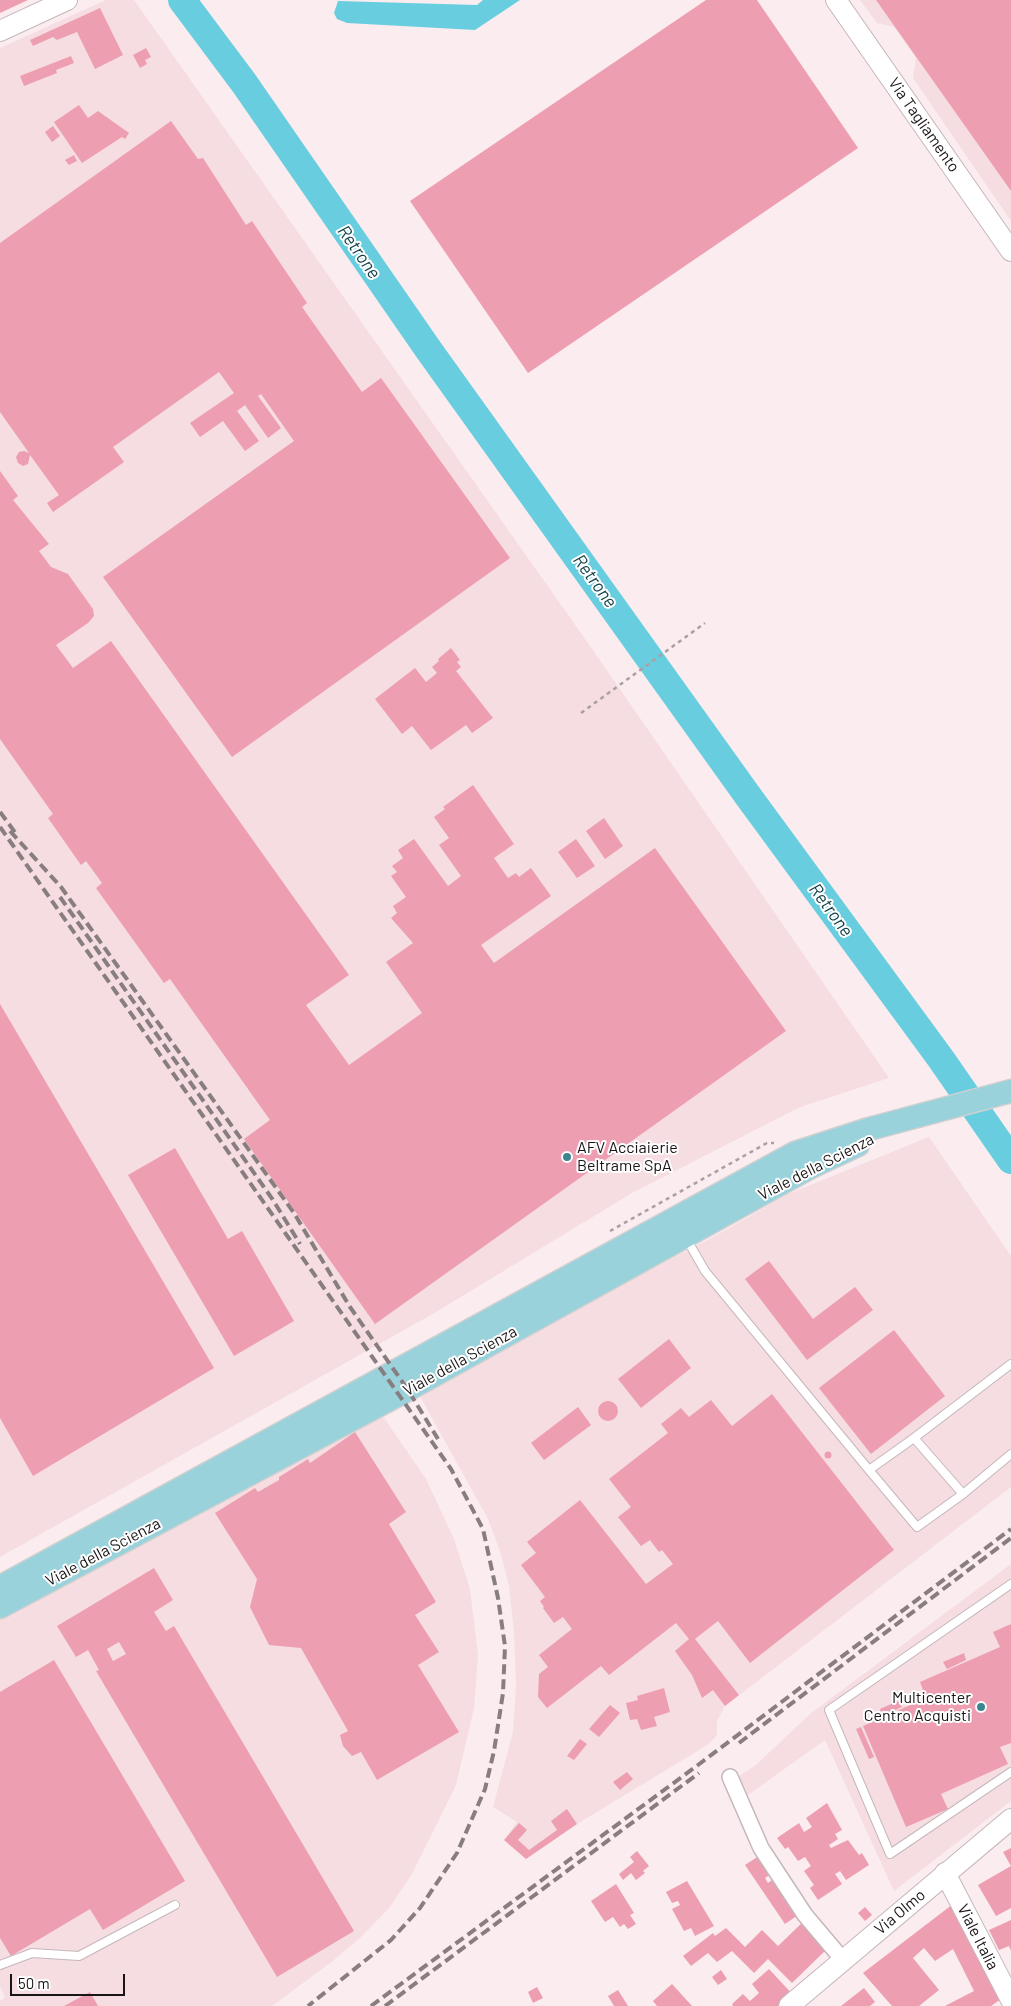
<!DOCTYPE html>
<html>
<head>
<meta charset="utf-8">
<style>
  body { margin:0 }
  #map { position:relative; width:1011px; height:2006px; overflow:hidden; background:#fbecef; font-family:Barlow,sans-serif }
  canvas { display:block }
  .scale { position:absolute; left:10px; top:1974px; width:115px; height:22px; box-sizing:border-box; border:2px solid #191415; border-top:0; padding-left:6px; font-size:15px; line-height:18px; white-space:nowrap; color:#191415; -webkit-text-stroke:4px #fefefe; paint-order:stroke }
</style>
</head>
<body>
<div id="map">
<canvas width="1011" height="2006"></canvas>
<div class="scale">50 m</div>
</div>
<script>
const ctx = document.querySelector('canvas').getContext('2d');
ctx.lineJoin = 'round';
function fill(path, color) {
  ctx.fillStyle = color;
  ctx.fill(path, 'evenodd');
}
function poly(rows) {
  const path = new Path2D();
  for (const r of rows) {
    if (r.length === 3) {
      path.moveTo(r[0] + r[2], r[1]);
      path.arc(r[0], r[1], r[2], 0, 2 * Math.PI);
      continue;
    }
    path.moveTo(r[0], r[1]);
    for (let i = 2; i < r.length; i += 2) path.lineTo(r[i], r[i + 1]);
  }
  return path;
}
function stroke(path, color, width, dash) {
  ctx.strokeStyle = color;
  ctx.lineWidth = width;
  ctx.lineCap = dash ? 'butt' : 'round';
  ctx.setLineDash(dash || []);
  ctx.stroke(path);
}
function write(font, color, halo, rows, align = 'center') {
  ctx.font = font + ' Barlow,sans-serif';
  ctx.lineWidth = 4;
  ctx.setLineDash([]);
  ctx.textBaseline = 'middle';
  ctx.strokeStyle = halo;
  ctx.fillStyle = color;
  for (const [text, x, y, turn = 0] of rows) {
    ctx.save();
    ctx.translate(x, y);
    ctx.rotate((+turn || 0) * Math.PI / 180);
    ctx.textAlign = isNaN(turn) ? turn : align;
    if (halo) ctx.strokeText(text, 0, 0);
    ctx.fillText(text, 0, 0);
    ctx.restore();
  }
}
fill(poly([
  [106,0,134,0,590,646,889,1078,800,1107,632,1193,436,1312,0,1557,0,48],
  [860,0,1011,0,1011,221,913,78,916,58,894,27,877,23],
  [929,1137,1011,1256,1011,1487,725,1706,717,1721,717,1735,709,1744,577,1824,526,1859,504,1840,517,1822,493,1807,513,1732,516,1685,514,1631,509,1586,500,1551,488,1519,417,1391,717,1235,788,1194],
  [382,1415,426,1479,454,1539,470,1589,478,1655,474,1708,456,1785,413,1872,390,1907,362,1936,334,1960,272,2006,0,2006,0,2001,5,1997,0,1987,0,1617],
  [1011,1564,1011,1801,894,1891,825,1740,748,1795,739,1776,756,1765,810,1714]
]), '#f5dde2');
fill(poly([
  [483,0,520,0,475,30,347,23,337,19,334,13,338,1,477,5]
]), '#68cedf');
stroke(poly([
  [182,0,244,83,428,349,748,796,941,1059,1011,1160]
]), '#68cedf', 28);
fill(poly([
  [0,0,28,0,0,13],
  [706,0,757,0,858,148,528,373,410,201],
  [876,0,1011,0,1011,191],
  [100,8,123,55,95,69,77,32,57,40,53,37,33,46,30,40],
  [146,48,151,57,145,60,147,64,140,68,133,55],
  [71,56,74,63,56,70,57,73,24,86,20,76],
  [79,105,88,118,98,111,129,133,125,139,122,137,82,163,54,122],
  [171,121,198,159,203,158,246,225,252,221,307,303,302,307,362,392,381,378,510,558,232,757,103,577,294,441,261,394,258,396,281,428,268,438,245,405,237,411,259,441,245,451,223,421,200,437,190,423,234,393,219,372,113,447,124,462,53,512,47,503,59,495,30,455,28,464,23,466,18,463,16,457,19,452,24,451,29,453,0,412,0,243],
  [53,126,60,136,52,142,45,132],
  [74,155,77,161,69,165,65,160],
  [0,471,18,496,13,500,49,544,39,551,51,567,68,574,93,609,94,616,88,623,56,645,73,668,111,641,349,975,306,1005,349,1065,422,1013,386,962,413,943,391,918,397,913,393,906,406,897,391,876,397,872,392,866,403,858,398,850,414,839,448,886,461,876,439,845,449,838,434,817,445,809,443,807,473,785,514,844,494,858,508,878,516,873,519,877,531,868,551,896,481,945,494,963,655,848,786,1031,375,1324,244,1139,270,1120,170,979,164,983,96,888,102,883,86,861,81,865,48,818,53,814,0,739],
  [451,648,460,660,457,662,461,667,456,671,493,718,472,733,466,725,431,750,412,726,402,734,375,699,415,668,426,682,437,673,432,667,439,661,438,659],
  [604,818,623,846,605,859,586,831],
  [576,839,595,866,577,878,558,852],
  [0,1004,214,1368,33,1476,0,1418],
  [175,1148,228,1239,242,1231,294,1321,234,1356,128,1175],
  [769,1261,813,1319,855,1287,873,1310,807,1360,745,1279],
  [894,1330,945,1396,871,1454,819,1388],
  [669,1339,691,1368,641,1408,618,1379],
  [772,1394,894,1550,750,1663,718,1621,695,1639,739,1695,725,1706,713,1690,702,1698,692,1675,675,1651,689,1639,676,1623,609,1675,601,1666,547,1708,538,1697,539,1674,548,1667,539,1655,572,1629,563,1617,554,1623,543,1608,544,1607,540,1601,545,1597,521,1565,536,1553,527,1542,580,1500,646,1584,673,1564,662,1550,659,1552,650,1540,641,1546,618,1517,631,1507,609,1479,668,1433,661,1424,681,1408,689,1417,711,1400,732,1426],
  [608,1411,10],
  [578,1407,591,1425,544,1460,531,1443],
  [355,1432,406,1512,389,1524,436,1602,415,1615,439,1652,418,1665,459,1732,377,1780,361,1752,352,1756,343,1746,340,1735,348,1731,301,1648,269,1645,250,1607,257,1579,215,1513,255,1488,258,1492,279,1480,279,1477,308,1459,310,1463],
  [828,1455,3.5],
  [154,1568,173,1600,154,1612,166,1631,174,1626,354,1931,277,1977,96,1671,99,1670,88,1650,76,1657,57,1626],
  [119,1642,126,1654,113,1661,107,1649],
  [1011,1624,1011,1743,1000,1747,1008,1764,941,1794,948,1809,906,1827,863,1726,926,1698,920,1682,1000,1647,993,1632],
  [964,1653,966,1660,947,1669,943,1662],
  [54,1660,185,1881,103,1930,90,1909,11,1956,0,1938,0,1692],
  [664,1688,670,1712,654,1717,657,1726,641,1730,637,1719,630,1720,626,1703,638,1700,637,1696],
  [898,1701,902,1707,882,1716,880,1709],
  [610,1705,620,1713,599,1737,589,1729],
  [861,1727,874,1757,869,1759,856,1729],
  [580,1739,587,1744,574,1760,567,1756],
  [627,1772,633,1779,620,1790,613,1782],
  [827,1803,842,1830,835,1834,838,1839,829,1845,831,1848,848,1840,859,1855,862,1853,869,1865,846,1880,840,1871,835,1874,842,1884,818,1900,810,1888,814,1885,804,1871,811,1866,805,1857,798,1861,788,1847,785,1849,777,1838,799,1823,804,1832,812,1827,806,1818],
  [567,1809,577,1824,526,1859,504,1840,519,1823,527,1830,518,1840,529,1850,557,1830,551,1821],
  [1011,1848,1011,1866,1003,1852],
  [637,1851,649,1866,643,1871,645,1873,636,1880,631,1873,623,1880,619,1874,634,1862,630,1857],
  [762,1854,774,1872,765,1878,768,1883,776,1877,801,1913,785,1924,745,1865],
  [1011,1866,1011,1908,996,1916,978,1885],
  [687,1881,714,1926,695,1936,691,1928,684,1931,672,1909,680,1905,678,1901,672,1903,666,1892],
  [616,1884,634,1913,630,1915,636,1924,628,1929,624,1924,620,1927,613,1917,605,1922,591,1901],
  [953,1904,1004,1997,991,2006,945,2006,974,1991,953,1949,935,1961,924,1948,913,1958,939,1990,919,2006,892,2006,863,1973],
  [865,1907,872,1915,865,1921,858,1913],
  [1011,1920,1011,1951,1009,1946,999,1950,989,1930],
  [804,1921,829,1947,792,1983,768,1959,754,1973,732,1951,717,1962,708,1953,691,1966,683,1956,713,1933,715,1936,726,1928,745,1947,762,1930,778,1946],
  [769,1969,795,1997,784,2006,733,2006,732,2004,743,1994,750,2001,759,1993,752,1984],
  [721,1970,727,1979,718,1985,712,1977],
  [672,1984,692,2006,657,2006,653,2001],
  [537,1987,543,1998,533,2003,528,1992],
  [864,1988,875,2002,870,2006,841,2006],
  [618,1990,628,2006,614,2006,608,1996],
  [90,1992,98,2006,64,2006]
]), '#ee9eb1');
const lane = poly([
  [686,1238,705,1271,869,1470,917,1527,963,1494,914,1438,869,1470],
  [914,1438,1011,1364],
  [963,1494,1011,1454],
  [1011,1584,829,1710,890,1854,1011,1772],
  [0,1965,32,1953,79,1956,175,1905]
]);
const street = poly([
  [730,1777,761,1848,805,1915,843,1960]
]);
const secondary = poly([
  [836,0,1011,251],
  [0,31,67,0],
  [945,1873,1011,2000],
  [789,2006,1011,1819]
]);
const primary = poly([
  [0,1587,795,1153,869,1129,1011,1091],
  [0,1607,400,1394,809,1168,858,1145]
]);
stroke(lane, '#c5b7ba', 10);
stroke(street, '#c5b7ba', 18);
stroke(secondary, '#c5b7ba', 22);
stroke(primary, '#d1d0d0', 25);
stroke(poly([
  [581,713,705,623],
  [610,1231,767,1143,774,1143]
]), '#ab9fa2', 2.5, [4, 4]);
stroke(lane, '#fff', 8);
stroke(street, '#fff', 15);
stroke(secondary, '#fff', 20);
stroke(primary, '#9ad2dc', 22);
stroke(poly([
  [0,812,17,835],
  [0,827,451,1469,483,1529,498,1598,505,1646,503,1693,494,1751,485,1789,457,1853,420,1908,391,1940,308,2006],
  [10,831,61,887,294,1213,350,1307,408,1390,438,1439],
  [60,897,273,1200,300,1244],
  [739,1743,1011,1538],
  [371,2006,698,1765,1011,1529],
  [385,2006,699,1773]
]), '#887e80', 4, [10, 5]);
for (const [x, y, r, color] of [
  [567,1157,5,"#3e8490"],
  [981,1707,5,"#3e8490"]
]) {
  const dot = new Path2D();
  dot.arc(x, y, r, 0, 2 * Math.PI);
  ctx.fillStyle = color;
  ctx.fill(dot);
  stroke(dot, '#fefefe', 2);
}
write('16px', '#191415', '#fefefe', [
  ["Via Tagliamento",924,125,55],
  ["Viale della Scienza",816,1167,-27],
  ["Viale della Scienza",460,1361,-29],
  ["Viale della Scienza",103,1552,-28],
  ["Via Olmo",900,1912,-40],
  ["Viale Italia",978,1937,63]
]);
write('16px', '#191415', '#fefefe', [
  ["AFV Acciaierie",577,1148],
  ["Beltrame SpA",577,1166],
  ["Multicenter",971,1698,"right"],
  ["Centro Acquisti",971,1716,"right"]
], 'left');
write('italic 18px', '#124249', '#fefefe', [
  ["Retrone",359,252,55],
  ["Retrone",595,581,54],
  ["Retrone",831,910,54]
]);
</script>
</body>
</html>
